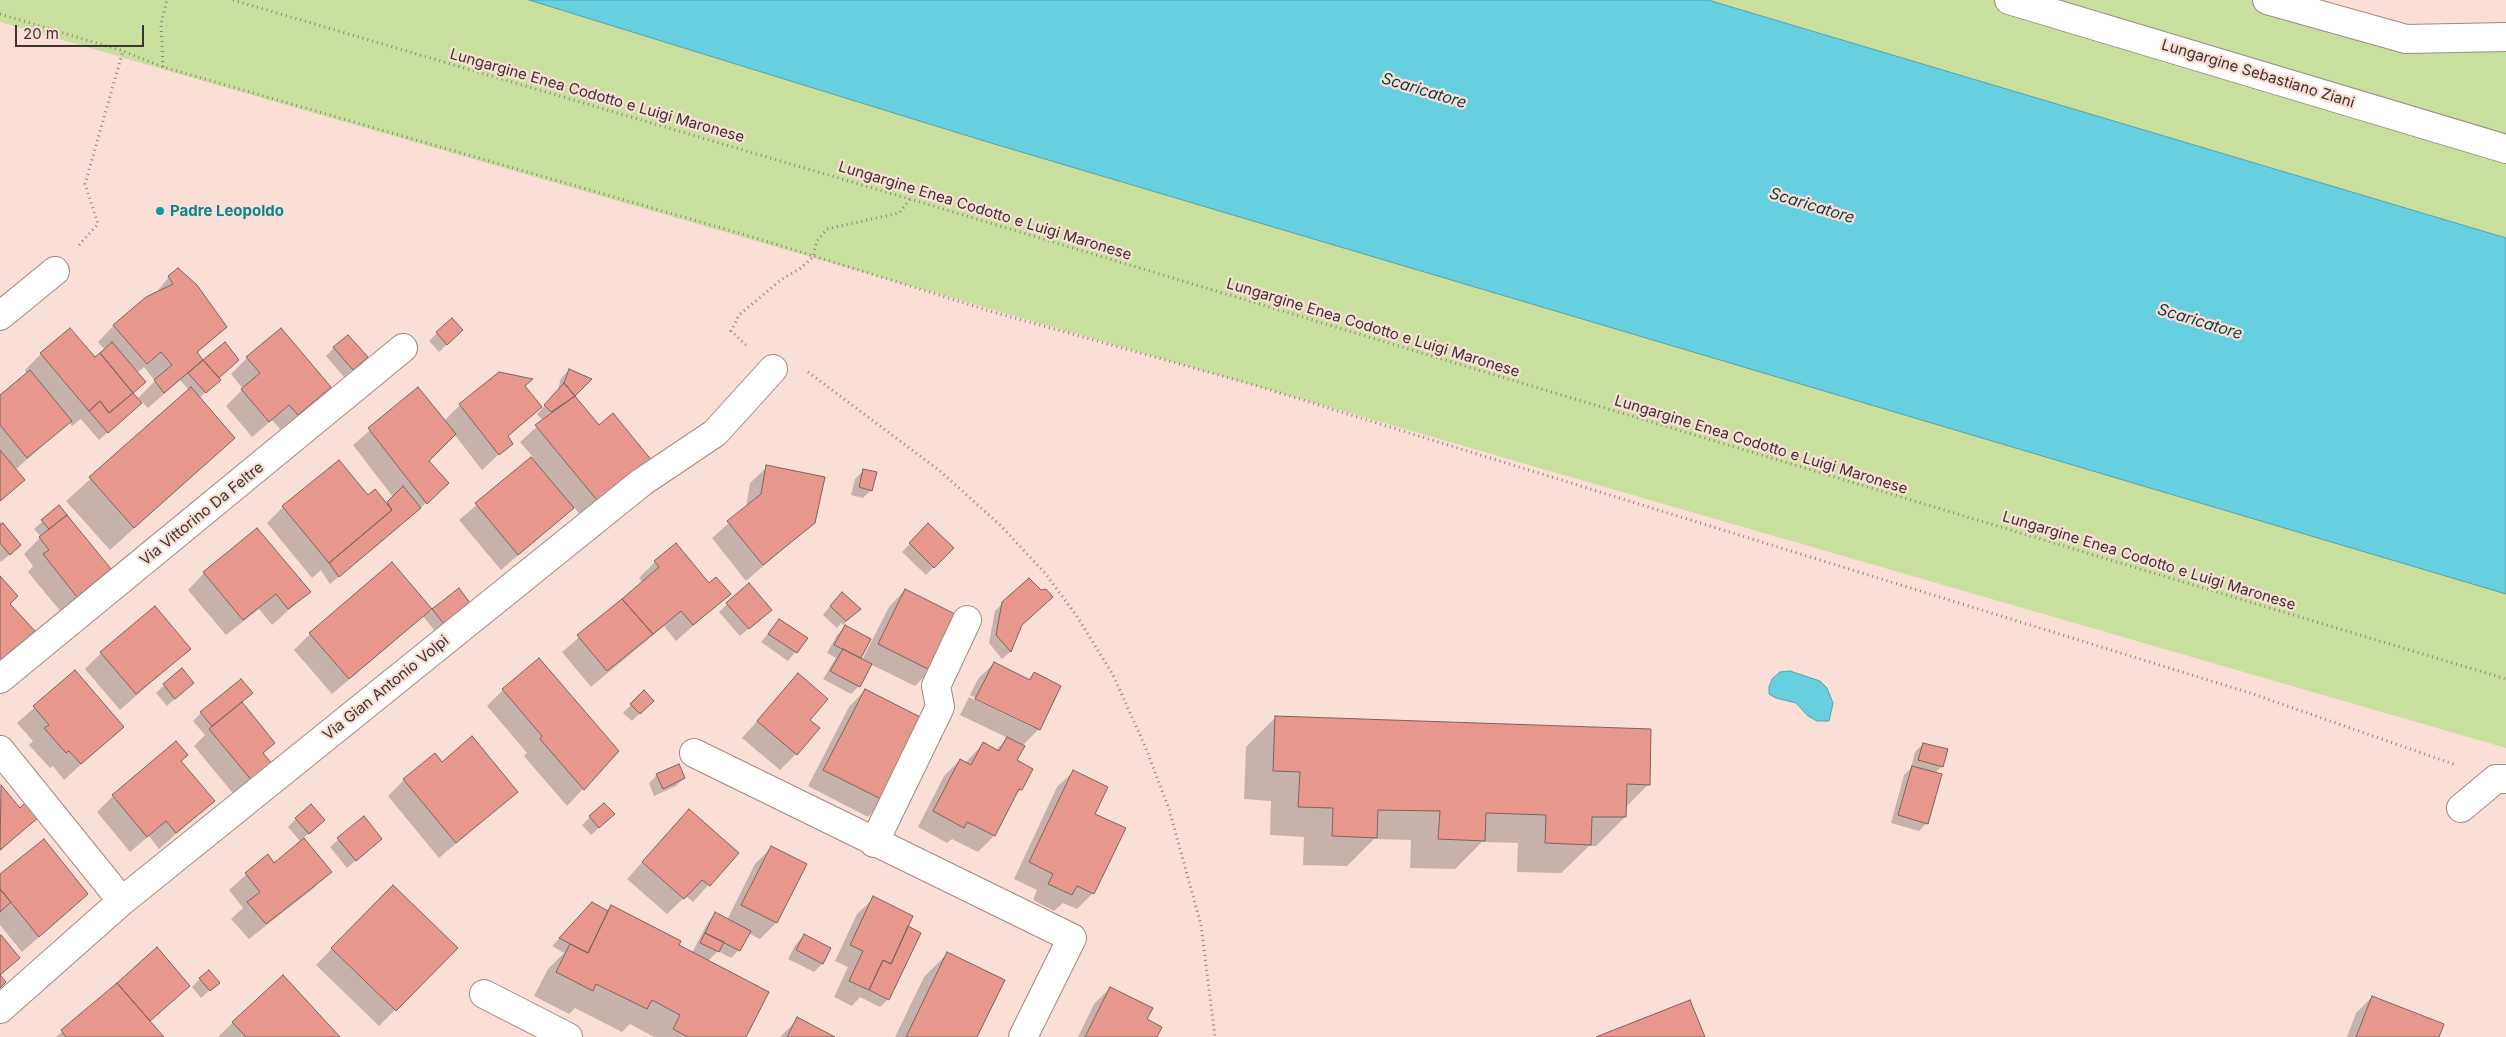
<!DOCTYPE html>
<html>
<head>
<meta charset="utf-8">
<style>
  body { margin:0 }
  #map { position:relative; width:2506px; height:1037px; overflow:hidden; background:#f9dfd6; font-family:Inter,sans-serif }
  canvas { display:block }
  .scale { position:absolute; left:15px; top:25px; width:129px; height:22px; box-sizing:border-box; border:2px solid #3d332f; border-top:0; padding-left:6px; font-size:15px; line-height:18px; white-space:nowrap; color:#3d332f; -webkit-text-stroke:4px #f9dfd6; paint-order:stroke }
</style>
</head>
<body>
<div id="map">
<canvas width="2506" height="1037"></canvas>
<div class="scale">20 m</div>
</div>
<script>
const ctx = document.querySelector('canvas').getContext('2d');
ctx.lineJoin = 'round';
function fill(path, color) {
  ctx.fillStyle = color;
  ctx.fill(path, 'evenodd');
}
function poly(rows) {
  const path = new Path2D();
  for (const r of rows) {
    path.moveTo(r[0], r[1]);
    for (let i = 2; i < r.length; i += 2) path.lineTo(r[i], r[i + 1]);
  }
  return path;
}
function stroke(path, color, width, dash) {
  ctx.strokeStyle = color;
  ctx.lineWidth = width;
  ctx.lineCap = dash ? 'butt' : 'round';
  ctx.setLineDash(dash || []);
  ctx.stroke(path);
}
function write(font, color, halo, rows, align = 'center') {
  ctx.font = font + ' Inter,sans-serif';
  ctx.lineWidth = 4.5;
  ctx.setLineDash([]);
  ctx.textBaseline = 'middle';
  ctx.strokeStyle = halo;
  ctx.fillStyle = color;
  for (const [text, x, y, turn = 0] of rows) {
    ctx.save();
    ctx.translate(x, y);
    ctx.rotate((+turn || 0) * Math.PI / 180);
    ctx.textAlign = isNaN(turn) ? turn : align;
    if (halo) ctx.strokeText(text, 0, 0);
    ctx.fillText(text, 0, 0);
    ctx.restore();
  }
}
fill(poly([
  [0,0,2317,0,2436,39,2506,25,2506,748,0,22]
]), '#c8df9e');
const water = poly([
  [529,0,1708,0,2506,238,2506,594,981,140,529,0],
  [1790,671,1820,681,1827,688,1833,703,1829,721,1817,721,1808,716,1796,703,1776,698,1769,694,1769,687,1772,679,1780,672,1790,671]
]);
fill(water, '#66d0e0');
stroke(water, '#5aa1ab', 1);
fill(poly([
  [169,277,226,327,196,354,196,365,217,378,211,388,199,398,234,438,110,550,66,501,189,390,180,380,148,408,138,398,155,381,144,367,137,373,132,393,132,411,99,440,81,419,72,426,69,422,15,470,23,480,0,502,0,397,27,374,25,370,41,354,70,330,95,359,105,350,98,342,114,325,154,295],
  [437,333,454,338,439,352,429,341],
  [334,348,358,365,344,377,326,356],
  [247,358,329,387,281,430,272,420,252,437,226,406,243,389,231,374],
  [569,370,573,396,599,427,635,478,584,520,574,507,501,570,459,520,533,457,520,442,543,421,537,414,557,393,561,378],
  [524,386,540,407,507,437,511,443,482,470,454,434,428,461,431,499,330,584,321,570,312,578,267,523,283,507,368,497,387,504,393,497,353,445,418,389,444,421,460,405],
  [767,467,814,522,746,581,712,538,746,508,750,483],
  [863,471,871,490,863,498,851,495,855,479],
  [59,507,109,569,61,612,28,572,33,566,24,554,41,537,34,529],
  [0,521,20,545,1,562,0,560],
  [928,525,952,548,926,575,902,552],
  [655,562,729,594,676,641,664,626,591,687,562,652,643,583,639,578],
  [204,573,309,592,272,625,259,609,226,635,188,590],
  [459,590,461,611,435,631,423,616,332,694,294,650,310,634,430,610,430,612],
  [905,590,931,670,915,686,870,664,859,686,851,694,823,679,836,658,827,653,837,635,845,627,869,640,859,659,862,660,889,607],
  [834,601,859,609,843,625,841,623,837,628,823,615],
  [1003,603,1020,626,1010,652,1002,659,989,643,995,611],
  [727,604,762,617,740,636,719,612],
  [779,621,806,639,788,661,761,642],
  [189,649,120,710,85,669,101,653],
  [994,663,1028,680,1034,673,1039,729,1022,746,1016,761,1021,789,1014,796,994,836,978,852,952,839,947,843,918,827,944,776,960,760,965,763,983,744,995,751,1008,738,960,715,978,679],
  [970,695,1034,726,1034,728,969,697],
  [181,669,192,683,167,706,156,693],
  [75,672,122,727,64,780,53,766,50,768,29,745,33,741,17,723],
  [798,675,808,720,796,754,780,770,742,738],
  [503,690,618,751,567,806,524,756,527,753,487,706],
  [865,690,884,800,868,817,808,786,849,707],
  [644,692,652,701,632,721,623,713],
  [241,702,274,743,262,754,241,803,194,746,205,735,193,721,201,713],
  [1275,718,1648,785,1625,808,1625,817,1596,846,1589,846,1561,873,1517,872,1518,843,1482,842,1455,869,1410,868,1411,840,1374,839,1347,866,1303,865,1304,837,1270,835,1271,801,1244,799,1246,747],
  [1923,744,1942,766,1934,774,1927,823,1919,831,1891,823,1904,775,1911,768,1915,752],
  [180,761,213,801,159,849,149,836,130,852,97,812,113,796],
  [678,766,684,778,676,786,654,796,649,783,657,775],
  [1074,771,1093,814,1093,893,1077,909,1063,903,1054,911,1033,900,1037,890,1014,879,1057,787],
  [404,780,516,792,439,858,388,796],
  [1,787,20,809,37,817,0,851],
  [689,811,737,853,693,902,686,896,667,914,627,879],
  [590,817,605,822,591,835,582,825],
  [363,818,373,846,347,868,330,847],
  [296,819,316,828,303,838,330,871,314,888,249,939,231,919,243,908,229,890,267,856,274,865,301,842,288,827],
  [771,848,776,923,760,939,748,933,739,950,731,958,718,951,708,961,744,1037,654,1037,630,1024,622,1032,575,1008,569,1014,534,996,548,969,564,953,552,946,584,912,606,911,611,906,692,953,708,922,716,914,727,920,755,864],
  [0,875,87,894,22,952,0,925],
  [393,886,456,948,379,1026,316,965],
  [874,898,906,927,888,999,880,1007,860,997,852,1006,834,997,848,967,835,961,857,914],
  [804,936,829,949,822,964,814,972,788,959,796,944],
  [157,949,189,986,149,1022,162,1037,56,1037],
  [947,954,976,1037,895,1037,924,977],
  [200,979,218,983,201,998,192,987],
  [1110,988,1145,1020,1156,1037,1078,1037,1094,1004],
  [2372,997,2438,1037,2347,1037,2356,1013],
  [798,1019,832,1037,780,1037],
  [233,1022,338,1037,218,1037]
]), '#0003');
const building = poly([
  [178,268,197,285,227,327,197,352,203,360,164,393,154,380,172,365,161,352,147,364,113,325,146,297,173,284,168,276,178,268],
  [452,318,463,330,447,345,436,332,452,318],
  [70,328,95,357,100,353,133,393,109,413,100,401,89,411,40,353,70,328],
  [281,328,331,387,298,415,289,405,269,422,241,389,260,373,246,357,281,328],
  [348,335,368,357,353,370,333,347,348,335],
  [112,342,146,382,133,393,100,353,112,342],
  [225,342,239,360,219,378,203,360,225,342],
  [203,360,221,380,206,393,188,373,203,360],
  [569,369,592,379,575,396,564,383,569,369],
  [30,370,72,421,27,458,0,425,0,395,30,370],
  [499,372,533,379,525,386,542,407,508,436,513,444,499,455,459,404,499,372],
  [564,383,575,396,551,412,544,405,564,383],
  [191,387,235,438,134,528,89,477,191,387],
  [418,387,456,434,429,461,449,483,427,504,368,428,418,387],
  [133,393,142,403,108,433,89,411,100,401,109,413,133,393],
  [575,396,599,425,613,413,653,462,601,505,535,425,575,396],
  [0,450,25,480,0,501,0,450],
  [531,457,574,508,518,555,475,503,531,457],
  [339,460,368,495,375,489,392,510,329,563,282,506,339,460],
  [766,465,825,477,815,523,763,565,727,521,761,494,766,465],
  [863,469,877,472,872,491,859,487,863,469],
  [403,486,421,508,339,577,329,563,392,510,387,502,403,486],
  [59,505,67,515,49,529,41,520,59,505],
  [67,515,111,569,77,597,43,554,49,550,39,537,67,515],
  [3,523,21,545,10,555,0,543,0,525,3,523],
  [928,523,954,548,934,568,909,543,928,523],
  [257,528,311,592,288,609,276,594,243,620,203,572,257,528],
  [676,543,709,583,716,577,731,594,693,625,681,611,653,634,622,599,659,567,654,561,676,543],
  [392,562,432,609,349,679,309,633,392,562],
  [0,576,18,596,10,604,35,631,0,663,0,576],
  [1029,578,1041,590,1046,589,1053,597,1022,625,1011,652,996,635,1002,602,1029,578],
  [749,583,772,610,749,629,726,603,749,583],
  [459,588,470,603,444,624,432,609,459,588],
  [905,589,959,616,932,671,878,644,905,589],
  [842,592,861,609,846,621,830,606,842,592],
  [622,599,653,634,607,671,577,635,622,599],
  [155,606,191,649,136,694,100,652,155,606],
  [779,619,808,638,797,653,768,634,779,619],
  [845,625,871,639,861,658,834,645,845,625],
  [843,649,872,664,860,687,830,671,843,649],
  [539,658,619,751,584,790,540,739,542,736,502,689,539,658],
  [994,662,1030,680,1034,672,1061,686,1040,730,975,699,994,662],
  [182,668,194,683,175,699,163,684,182,668],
  [75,670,124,727,81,764,69,751,66,753,44,728,49,725,33,706,75,670],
  [798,673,828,699,810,720,820,728,797,755,757,721,798,673],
  [241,679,253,693,212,726,200,712,241,679],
  [865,689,926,720,885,801,823,770,865,689],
  [644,690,654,701,640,714,630,704,644,690],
  [242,702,275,743,263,753,278,771,258,788,209,729,242,702],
  [1275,716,1651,729,1650,785,1627,784,1626,817,1592,817,1591,845,1545,843,1546,815,1486,813,1485,841,1438,839,1440,811,1378,810,1377,838,1332,836,1333,808,1298,807,1300,772,1273,771,1275,716],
  [472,736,518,792,456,843,403,779,435,753,442,762,472,736],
  [1007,737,1025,746,1017,760,1033,769,1022,790,1019,789,995,836,967,822,964,828,933,811,960,759,971,765,983,742,999,751,1007,737],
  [176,741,188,755,181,761,215,801,176,833,166,821,147,837,112,795,176,741],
  [1923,743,1948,749,1943,767,1918,760,1923,743],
  [679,764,685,778,663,789,656,774,679,764],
  [1912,766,1942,774,1928,824,1898,815,1912,766],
  [1073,770,1108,787,1095,814,1126,828,1094,894,1077,886,1072,895,1048,884,1053,874,1029,862,1073,770],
  [1,785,20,808,27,801,39,817,0,850,1,785],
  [604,803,615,814,599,828,589,816,604,803],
  [311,804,325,820,309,834,295,818,311,804],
  [689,809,739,853,710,886,702,880,684,899,642,862,689,809],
  [364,816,382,839,356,861,337,838,364,816],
  [304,838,332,872,266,924,247,902,260,892,245,873,268,854,274,863,304,838],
  [44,839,88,894,39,937,0,889,0,874,44,839],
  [771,846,807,864,777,923,741,905,771,846],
  [393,885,458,948,396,1011,331,948,393,885],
  [0,889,11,902,0,912,0,889],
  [873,896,913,916,891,964,883,960,869,990,849,981,863,951,850,945,873,896],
  [592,902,608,911,588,953,559,938,592,902],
  [611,905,681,941,679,945,769,992,746,1037,688,1037,673,1029,680,1015,652,1000,647,1009,596,984,593,991,556,972,570,944,588,953,611,905],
  [715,912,751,931,740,951,705,933,715,912],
  [908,926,921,933,889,1000,869,990,883,960,891,964,908,926],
  [705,933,724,942,719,952,700,943,705,933],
  [804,934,831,948,823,964,796,950,804,934],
  [1,935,20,958,0,975,0,937,1,935],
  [157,947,190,986,150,1021,117,983,157,947],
  [947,952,1005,980,977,1037,906,1037,947,952],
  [209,970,220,983,210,991,199,978,209,970],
  [0,975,6,982,0,988,0,975],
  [283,975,340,1037,246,1037,232,1022,283,975],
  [117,983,164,1037,66,1037,61,1030,117,983],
  [1110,987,1153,1008,1147,1019,1162,1027,1157,1037,1085,1037,1110,987],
  [2372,996,2444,1024,2439,1037,2356,1037,2372,996],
  [1690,1000,1705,1037,1596,1037,1690,1000],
  [797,1017,835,1037,787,1037,797,1017]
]);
fill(building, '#e8978d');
stroke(building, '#7b6360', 1);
const minor = poly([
  [2009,0,2506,149],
  [2267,0,2406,39,2506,37],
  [0,316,55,271],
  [0,679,403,348],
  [0,750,122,901],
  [694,753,1072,938,1023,1037],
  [2461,808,2496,779,2506,779],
  [874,843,940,707,936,686,967,620],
  [484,994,568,1037],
  [0,1009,122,901,642,482,715,433,773,369]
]);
stroke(minor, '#a28a82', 30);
stroke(poly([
  [233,0,910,199,2506,679],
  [0,14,123,51,163,67,746,235,990,311,1254,385,2250,693,2456,765],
  [163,67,161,24,167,0],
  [79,245,98,224,85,184,123,51],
  [746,345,731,331,739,315,782,279,801,268,813,257,817,241,827,229,899,213,910,199],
  [808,372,940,471,1000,525,1045,573,1076,615,1113,675,1145,746,1169,809,1201,925,1215,1037]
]), '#93817b', 3, [1, 4]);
stroke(minor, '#fff', 28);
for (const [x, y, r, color] of [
  [160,211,5,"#0f9aa8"]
]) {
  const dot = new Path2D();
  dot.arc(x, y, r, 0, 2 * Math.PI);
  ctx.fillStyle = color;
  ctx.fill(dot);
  stroke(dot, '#f9dfd6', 2);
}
write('15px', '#3d332f', '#f9dfd6', [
  ["Lungargine Sebastiano Ziani",2258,74,17],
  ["Lungargine Enea Codotto e Luigi Maronese",597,96,16],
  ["Lungargine Enea Codotto e Luigi Maronese",985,211,17],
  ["Lungargine Enea Codotto e Luigi Maronese",1373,328,17],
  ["Lungargine Enea Codotto e Luigi Maronese",1761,445,17],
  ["Via Vittorino Da Feltre",202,514,-39],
  ["Lungargine Enea Codotto e Luigi Maronese",2149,561,17],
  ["Via Gian Antonio Volpi",386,688,-39]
]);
write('bold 15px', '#0d838f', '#f9dfd6', [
  ["Padre Leopoldo",170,211]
], 'left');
write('italic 16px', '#063a41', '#f9dfd6', [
  ["Scaricatore",1424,91,17],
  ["Scaricatore",1812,206,17],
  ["Scaricatore",2200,322,17]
]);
</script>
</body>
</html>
